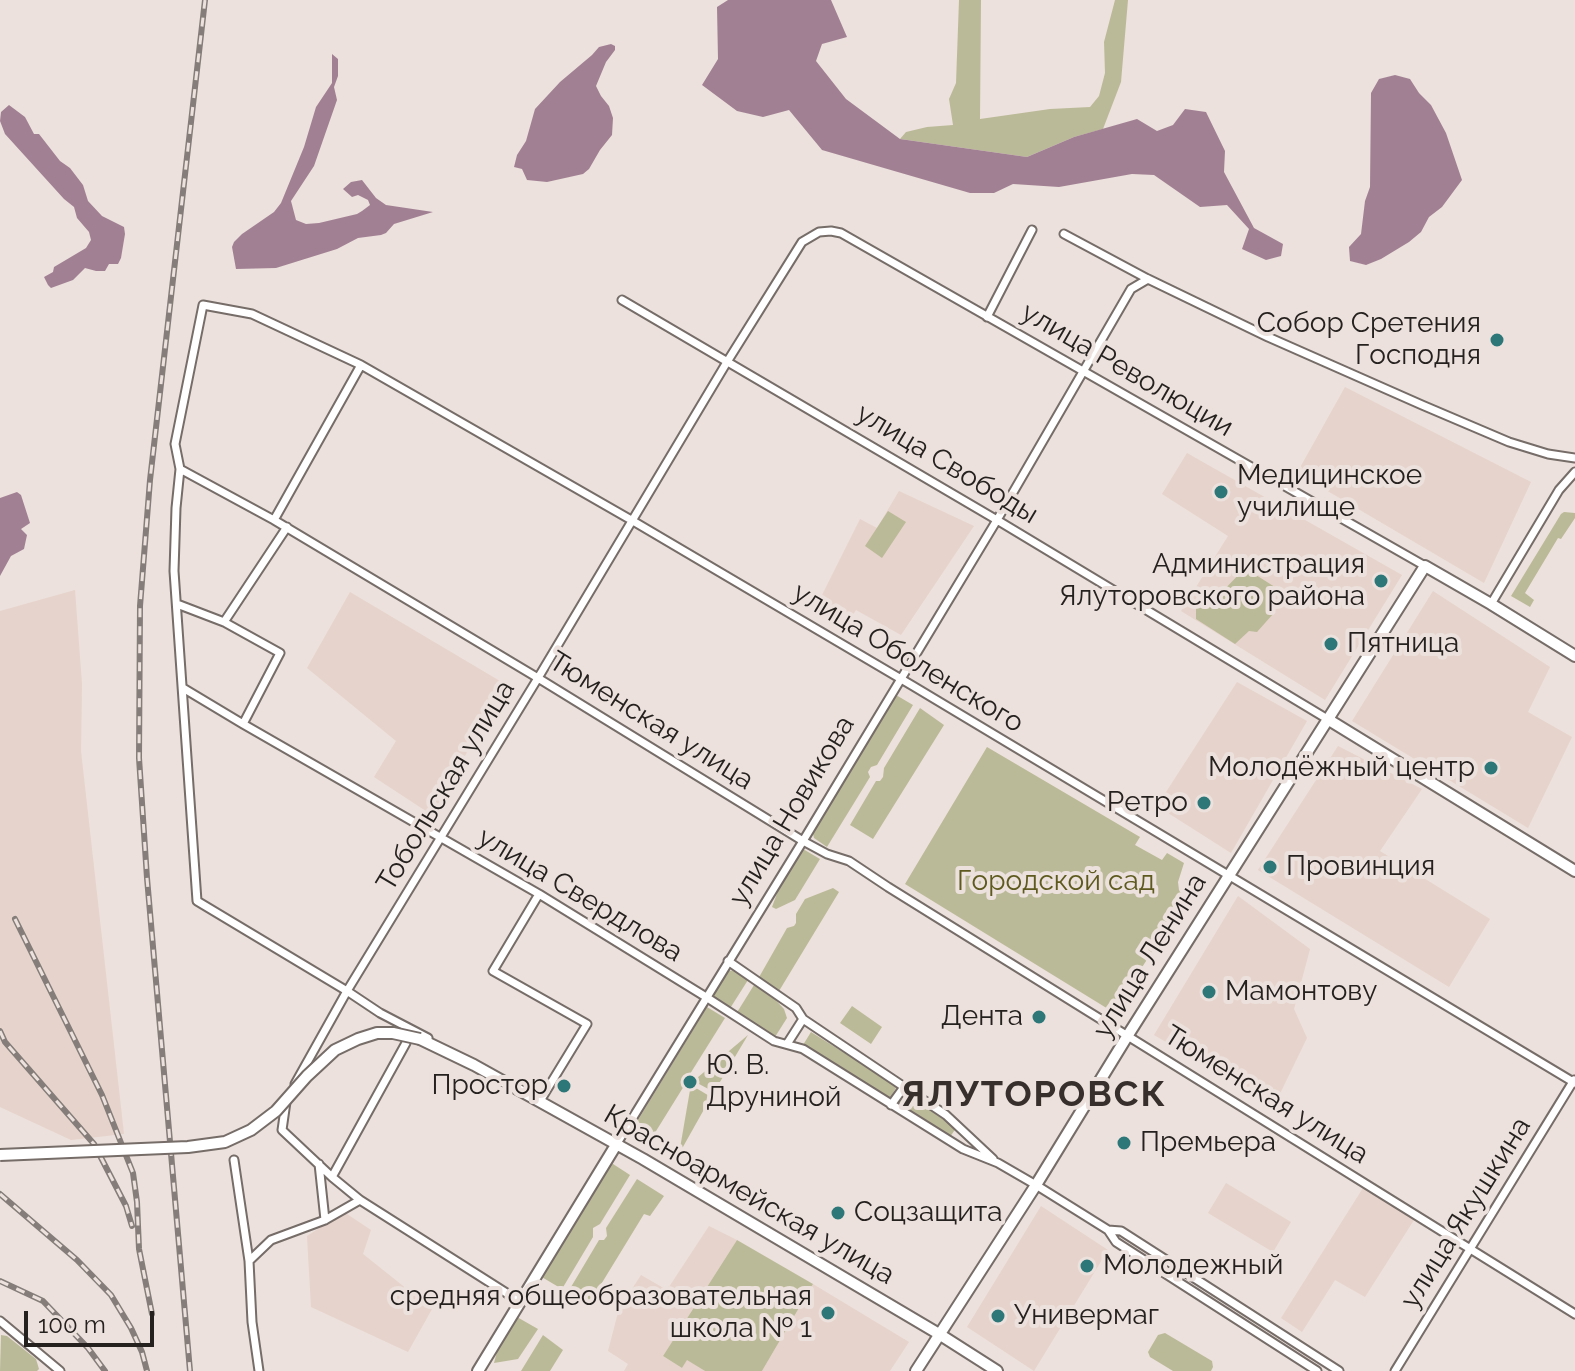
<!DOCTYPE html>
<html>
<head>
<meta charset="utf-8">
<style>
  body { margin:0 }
  #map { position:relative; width:1575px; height:1371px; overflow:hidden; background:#ece1dc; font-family:Raleway,sans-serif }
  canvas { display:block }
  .scale { position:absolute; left:24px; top:1311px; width:130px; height:36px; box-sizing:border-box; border:4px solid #25211f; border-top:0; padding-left:10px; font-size:24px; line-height:28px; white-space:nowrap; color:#25211f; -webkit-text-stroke:6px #ece1dc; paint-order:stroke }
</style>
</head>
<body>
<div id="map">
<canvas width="1575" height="1371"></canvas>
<div class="scale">100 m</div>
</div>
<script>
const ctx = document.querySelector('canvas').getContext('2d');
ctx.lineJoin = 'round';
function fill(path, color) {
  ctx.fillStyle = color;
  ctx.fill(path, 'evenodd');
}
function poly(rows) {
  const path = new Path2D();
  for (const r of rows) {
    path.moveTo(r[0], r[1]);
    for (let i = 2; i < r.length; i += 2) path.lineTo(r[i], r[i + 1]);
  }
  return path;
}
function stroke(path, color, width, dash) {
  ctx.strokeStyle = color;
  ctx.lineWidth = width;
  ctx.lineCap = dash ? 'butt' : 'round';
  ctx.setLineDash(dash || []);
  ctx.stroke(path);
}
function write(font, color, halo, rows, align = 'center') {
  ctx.font = font + ' Raleway,sans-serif';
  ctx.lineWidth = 8;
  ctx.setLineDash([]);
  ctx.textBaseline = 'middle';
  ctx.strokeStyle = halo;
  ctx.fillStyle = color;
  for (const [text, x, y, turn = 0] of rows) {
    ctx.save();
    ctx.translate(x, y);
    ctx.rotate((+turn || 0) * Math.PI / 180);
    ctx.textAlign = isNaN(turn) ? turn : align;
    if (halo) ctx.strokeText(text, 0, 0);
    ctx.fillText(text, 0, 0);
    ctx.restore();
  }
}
fill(poly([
  [1345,387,1531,482,1484,583,1297,473],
  [1187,453,1402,575,1325,700,1181,611,1228,536,1162,494],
  [899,491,974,526,901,635,856,610,846,626,815,609,860,519,877,528],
  [75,590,82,684,81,751,124,1134,71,1140,0,1107,0,611],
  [1433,591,1550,667,1528,712,1572,737,1528,828,1352,721],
  [350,592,505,684,432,815,374,777,396,741,307,668],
  [1237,682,1307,721,1231,853,1157,806],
  [1338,746,1422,789,1380,851,1490,919,1449,987,1258,870],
  [1238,896,1310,949,1294,1009,1307,1038,1274,1106,1154,1035],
  [1226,1183,1291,1222,1273,1252,1208,1213],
  [1363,1188,1414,1220,1365,1297,1335,1280,1302,1332,1281,1318],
  [1041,1206,1108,1250,1034,1371,967,1327],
  [344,1212,371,1230,363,1254,432,1309,408,1352,311,1307,307,1236],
  [709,1226,737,1240,663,1356,682,1368,687,1359,705,1371,624,1371,628,1364,608,1351,619,1309,641,1275,667,1290],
  [813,1284,909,1342,890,1371,762,1371]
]), '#e6d3cc');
fill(poly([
  [959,0,981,0,980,119,1050,109,1090,107,1099,96,1105,73,1104,42,1115,0,1128,0,1121,82,1103,129,1074,137,1027,157,900,139,906,132,927,127,953,125,949,99,956,83],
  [888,511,906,522,882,558,865,546],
  [1564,512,1575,513,1575,518,1561,539,1558,538,1525,593,1534,600,1530,607,1511,596,1561,514],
  [1245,568,1278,589,1266,604,1273,614,1257,632,1249,631,1235,644,1196,619,1196,607,1222,592],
  [896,695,913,705,877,765,871,767,868,772,870,777,827,847,814,838,813,834],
  [920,708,944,725,873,839,850,825,876,781,880,781,883,777,884,768],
  [987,747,1140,837,1135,845,1162,860,1167,853,1184,863,1178,882,1179,890,1185,901,1113,1012,905,884],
  [803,849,820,859,795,900,776,909,772,907,779,888],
  [833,888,839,892,779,991,758,979,787,928,794,926,796,923,796,914,805,899],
  [734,970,748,980,729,1010,712,997,729,971],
  [754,985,772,996,784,1009,787,1018,775,1037,736,1014],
  [852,1006,882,1027,871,1044,840,1023],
  [707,1007,725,1018,690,1074,683,1078,682,1082,684,1086,648,1144,630,1133],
  [811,1032,897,1086,889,1100,803,1045],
  [748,1035,714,1092,699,1084,697,1078],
  [696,1088,711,1097,679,1154,690,1090],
  [905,1093,956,1128,950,1137,897,1105],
  [610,1162,630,1175,600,1224,593,1228,593,1237,562,1289,540,1276],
  [637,1179,664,1196,650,1216,644,1214,589,1304,568,1292,599,1240,604,1240,607,1236,606,1228],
  [737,1240,813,1284,762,1371,705,1371,687,1360,682,1368,663,1356],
  [517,1317,538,1329,518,1359,494,1363,499,1344],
  [1165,1333,1212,1361,1213,1367,1211,1371,1173,1371,1150,1357,1148,1352,1158,1335],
  [1,1335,7,1336,36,1359,39,1369,37,1371,0,1371],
  [543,1335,563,1350,550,1371,521,1371]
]), '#bbba98');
fill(poly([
  [728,0,831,0,847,37,822,44,816,61,846,99,900,139,1027,157,1074,137,1137,119,1157,131,1173,125,1185,109,1206,112,1225,151,1224,172,1254,228,1283,244,1281,256,1266,260,1242,249,1249,229,1227,205,1200,207,1154,175,1132,174,1059,187,1013,184,994,193,970,193,822,150,789,110,763,117,737,111,702,85,718,59,717,7],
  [611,44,615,46,615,50,606,62,596,86,601,96,609,106,613,118,612,135,600,150,589,169,583,174,547,182,527,180,522,169,514,167,517,155,526,141,535,109,560,82,592,55,599,47],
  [332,54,338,59,338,76,334,87,337,100,314,166,291,201,296,220,306,224,319,223,357,214,362,211,370,205,368,200,358,195,352,197,343,189,351,182,362,180,376,198,386,205,433,212,394,224,386,233,381,235,358,238,337,249,276,268,236,269,232,247,234,242,242,234,274,212,281,203,304,147,316,107,332,83],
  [1395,75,1410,79,1419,93,1431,105,1446,133,1462,180,1442,207,1429,217,1421,232,1409,242,1381,259,1366,265,1350,261,1349,247,1361,234,1365,201,1370,187,1371,93,1379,79],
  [9,105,25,117,34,134,39,134,60,161,70,168,83,185,88,201,102,216,124,227,125,234,121,258,118,264,109,264,105,271,96,271,85,268,73,280,51,288,48,285,44,277,53,272,54,267,86,248,91,240,89,232,77,218,74,207,64,199,5,134,0,121,1,112],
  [17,492,21,495,30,523,21,529,27,535,24,549,11,556,0,576,0,498]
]), '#a28094');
const street = poly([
  [1064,234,1148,279,1268,337,1422,405,1509,442,1548,454,1575,458],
  [622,300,997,520,1329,720],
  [987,317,1032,230],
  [180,469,274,520,538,678,803,841,827,854,849,861,888,887,1575,1314],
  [274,520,361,365],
  [177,604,224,622,280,653,243,724],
  [1491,604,1559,490,1575,472],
  [224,622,287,527],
  [183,688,243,724,539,894,706,997,774,1041,803,1049,963,1149,998,1163,1036,1185,1108,1230,1116,1242,1317,1371],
  [539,894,493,971,587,1024,540,1101],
  [728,961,796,1008,803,1019,946,1115,993,1159],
  [428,1038,380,1013,347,991,197,901,174,571,176,508,180,469,175,444,203,305,252,314,361,365,633,521,913,686,1575,1083],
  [787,1044,803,1019],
  [295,1084,347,991,538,678,727,362,802,242,819,232,831,231,841,233,1425,566],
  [286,1102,282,1130,332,1177,360,1200,519,1301],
  [891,1105,904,1087],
  [616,1145,803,841,997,520,1131,289,1148,279],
  [234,1160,249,1261],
  [319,1164,325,1220],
  [332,1177,406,1043],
  [1108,1230,1121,1231,1339,1371],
  [0,1321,60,1371],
  [259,1371,252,1322,249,1261,271,1240,325,1220,360,1200],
  [1395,1371,1574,1080]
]);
const secondary = poly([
  [1329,720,1575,871],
  [420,1039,474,1065,643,1159,939,1334,997,1371],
  [478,1371,616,1145],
  [916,1371,1036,1185,1128,1035,1425,566,1491,604,1575,656]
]);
stroke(street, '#766c68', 11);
stroke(secondary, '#766c68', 14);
stroke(street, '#fff', 7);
stroke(secondary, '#fff', 10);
const rail = poly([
  [15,919,102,1095,133,1173,137,1202,139,1249,152,1314],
  [0,1031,5,1042,94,1144,126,1206,132,1226],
  [0,1194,77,1260,111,1295,131,1328,142,1352,147,1371],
  [0,1281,43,1301,88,1348,105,1371],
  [190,1371,147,878,139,758,140,606,150,480,205,0]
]);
stroke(rail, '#847d79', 6);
stroke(rail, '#ece1dc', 3, [9]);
const secondaryBridge = poly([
  [0,1155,188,1147,225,1142,251,1130,276,1111,307,1076,335,1050,358,1039,377,1033,393,1033,420,1039]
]);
stroke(secondaryBridge, '#766c68', 14, []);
stroke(secondaryBridge, '#fff', 10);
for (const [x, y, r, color] of [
  [1497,340,8,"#2d7779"],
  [1221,492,8,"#2d7779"],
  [1381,581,8,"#2d7779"],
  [1331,644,8,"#2d7779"],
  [1491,768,8,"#2d7779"],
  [1204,803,8,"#2d7779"],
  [1270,867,8,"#2d7779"],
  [1209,992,8,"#2d7779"],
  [1039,1017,8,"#2d7779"],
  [690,1082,8,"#2d7779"],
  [564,1086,8,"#2d7779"],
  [1124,1143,8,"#2d7779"],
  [838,1213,8,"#2d7779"],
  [1087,1266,8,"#2d7779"],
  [828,1313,8,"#2d7779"],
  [998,1316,8,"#2d7779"]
]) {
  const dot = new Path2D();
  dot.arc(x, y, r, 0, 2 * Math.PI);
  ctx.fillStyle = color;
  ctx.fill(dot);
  stroke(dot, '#ece1dc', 3);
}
write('28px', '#25211f', '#ece1dc', [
  ["Собор Сретения",1481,324,"right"],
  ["Господня",1481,356,"right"],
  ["Медицинское",1237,476],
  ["училище",1237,508],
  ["Администрация",1365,565,"right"],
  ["Ялуторовского района",1365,597,"right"],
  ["Пятница",1347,644],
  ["Молодёжный центр",1475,768,"right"],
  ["Ретро",1188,803,"right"],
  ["Провинция",1286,867],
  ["Мамонтову",1225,992],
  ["Дента",1023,1017,"right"],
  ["Ю. В.",706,1066],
  ["Друниной",706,1098],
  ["Простор",548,1086,"right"],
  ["Премьера",1140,1143],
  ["Соцзащита",854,1213],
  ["Молодежный",1103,1266],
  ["средняя общеобразовательная",812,1297,"right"],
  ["школа № 1",812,1329,"right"],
  ["Универмаг",1014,1316]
], 'left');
write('28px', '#25211f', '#ece1dc', [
  ["улица Революции",1127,370,30],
  ["улица Свободы",947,464,31],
  ["улица Оболенского",908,658,31],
  ["Тюменская улица",651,721,32],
  ["Тобольская улица",446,786,-59],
  ["улица Новикова",792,811,-59],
  ["улица Свердлова",580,895,31],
  ["улица Ленина",1150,956,-58],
  ["Тюменская улица",1266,1095,32],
  ["Красноармейская улица",749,1195,30],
  ["улица Якушкина",1466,1213,-58]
]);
write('28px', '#5e5a1f', '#ece1dc', [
  ["Городской сад",1056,882]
]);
ctx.letterSpacing = '2px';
write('bold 36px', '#372f2c', '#ece1dc', [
  ["ЯЛУТОРОВСК",1034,1095]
]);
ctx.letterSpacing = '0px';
</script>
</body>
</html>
